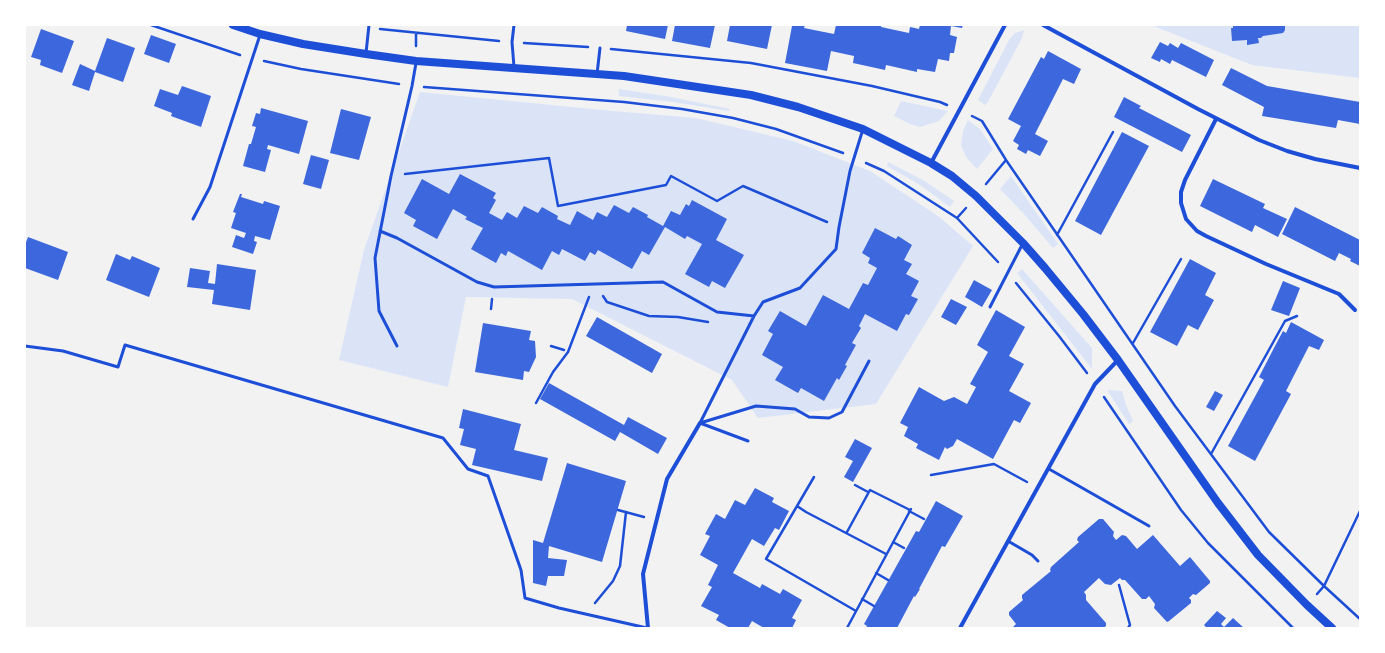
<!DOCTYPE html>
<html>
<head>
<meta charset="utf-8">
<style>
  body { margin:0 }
  #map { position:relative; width:1385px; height:653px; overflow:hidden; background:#f2f2f2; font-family:"Crimson Pro",serif }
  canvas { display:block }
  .frame { position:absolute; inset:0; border:26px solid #fff; pointer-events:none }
</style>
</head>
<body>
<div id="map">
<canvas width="1385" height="653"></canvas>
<div class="frame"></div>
</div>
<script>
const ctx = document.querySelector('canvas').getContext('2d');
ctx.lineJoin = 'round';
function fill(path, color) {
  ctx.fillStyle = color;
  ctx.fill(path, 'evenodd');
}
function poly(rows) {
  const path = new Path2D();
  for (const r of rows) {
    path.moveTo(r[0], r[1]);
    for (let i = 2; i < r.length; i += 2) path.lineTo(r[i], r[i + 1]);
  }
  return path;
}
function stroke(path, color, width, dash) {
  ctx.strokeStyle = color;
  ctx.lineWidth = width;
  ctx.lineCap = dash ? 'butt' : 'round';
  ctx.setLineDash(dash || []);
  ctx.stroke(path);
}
fill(poly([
  [1151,25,1360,25,1360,78,1252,65],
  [1024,30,1022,38,988,102,985,105,978,100,1009,40,1015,33],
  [619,89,671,97,730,109,729,111,673,102,619,96],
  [420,92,613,111,696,118,793,141,870,171,938,216,973,246,876,404,758,418,732,380,572,299,466,297,448,387,339,360,364,250],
  [901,101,948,111,939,121,920,127,910,124,894,116],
  [968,120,980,129,993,149,977,169,966,157,961,145,963,131],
  [888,162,923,180,954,201,950,207,920,185,887,166],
  [1011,176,1058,244,1053,248,1023,213,1000,189],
  [1022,269,1092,348,1092,369,1017,273],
  [1107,390,1122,391,1126,405,1133,421,1129,424]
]), '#dbe4f7');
fill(poly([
  [627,25,668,25,665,39,626,31],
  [675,25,715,25,710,48,672,41],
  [730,25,772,25,767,49,727,41],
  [795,25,805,25,804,28,834,34,836,25,881,25,881,27,909,33,910,27,919,29,920,25,963,25,962,28,951,26,950,35,957,37,954,53,950,53,949,61,938,59,935,72,917,69,917,72,886,65,885,70,853,63,854,56,831,51,827,71,785,63,792,26,795,26],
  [1233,25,1289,25,1289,26,1285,26,1285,30,1283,33,1263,36,1261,38,1258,38,1259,43,1247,45,1247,40,1232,41,1231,28,1233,28],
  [41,29,74,41,62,73,40,65,41,60,31,57],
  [151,35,176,44,169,63,144,54],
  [107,38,135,48,123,82,95,72,89,91,72,85,80,64,95,71],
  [1160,42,1168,46,1170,43,1178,48,1181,43,1214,60,1206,77,1172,60,1170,64,1161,59,1160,62,1151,58],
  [1048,51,1081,69,1074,84,1063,79,1035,134,1048,141,1040,156,1028,150,1026,154,1017,149,1019,145,1013,141,1021,126,1008,119,1041,57,1044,59],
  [1231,68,1267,86,1360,102,1360,124,1338,120,1336,128,1262,116,1264,107,1222,85],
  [182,86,211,96,201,127,171,116,172,113,154,106,160,89,178,95],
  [1124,97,1141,106,1139,108,1191,135,1182,152,1114,117],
  [261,108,308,121,299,154,268,145,267,149,271,150,265,172,243,166,249,144,251,144,256,127,252,126,256,113,260,114],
  [341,109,371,117,359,160,330,153],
  [1122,132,1149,146,1101,235,1075,221],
  [311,155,329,160,321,189,303,184],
  [460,174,496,193,493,198,496,200,489,213,502,220,507,212,517,218,524,206,538,213,542,207,558,216,557,219,570,225,577,211,593,220,597,212,607,217,614,205,629,213,633,207,648,215,647,217,663,226,671,211,680,215,686,204,689,206,692,200,727,219,716,240,744,255,725,288,712,281,709,287,685,274,702,244,687,236,685,239,665,227,649,255,642,251,632,269,598,250,595,255,590,252,585,261,562,249,559,255,552,251,542,270,508,251,506,256,501,253,496,263,471,249,483,228,465,219,467,217,453,209,437,239,413,226,416,220,404,213,422,179,449,194],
  [1213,179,1265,204,1263,208,1287,219,1278,237,1255,225,1252,232,1200,206],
  [240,194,242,194,241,197,263,204,264,201,280,206,270,240,255,236,254,241,257,242,253,254,232,247,236,235,244,238,246,233,231,228,236,213,233,212],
  [1295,207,1360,240,1359,243,1360,244,1360,266,1350,261,1351,259,1339,253,1335,261,1282,234],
  [875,228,896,239,898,236,912,245,904,260,912,264,906,274,919,281,911,296,918,299,909,315,906,314,897,331,865,314,859,326,861,328,852,343,856,345,845,365,847,366,839,380,837,378,824,401,801,388,798,393,775,380,783,367,762,355,773,334,768,331,780,311,806,326,823,295,849,309,863,283,868,285,877,268,868,263,870,258,862,253],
  [28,237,68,252,58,280,25,268,25,245],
  [116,254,130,260,132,256,160,268,149,297,106,280],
  [1190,259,1216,273,1205,295,1214,300,1198,330,1188,325,1177,346,1150,332],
  [217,264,256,270,250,310,212,304,214,290,187,287,190,268,210,271,208,283,215,284],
  [974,280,992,290,982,307,965,297],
  [1283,281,1300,288,1289,316,1271,310],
  [951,299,967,307,956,325,941,317],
  [996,310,1025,327,1009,356,1024,364,1009,391,1031,403,1020,423,1014,420,993,459,957,439,953,446,947,449,945,447,939,460,916,448,918,444,904,436,908,427,900,423,919,387,944,401,954,397,967,404,976,387,970,384,988,352,977,345],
  [597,317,662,354,652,373,586,336],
  [1291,322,1324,340,1319,350,1309,346,1286,391,1291,394,1255,461,1228,446,1264,380,1259,377,1275,346,1283,331,1286,333],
  [483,323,531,331,529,340,535,341,536,357,529,372,524,371,523,380,475,372],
  [549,383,624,425,628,417,667,438,658,454,620,432,615,441,540,399],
  [1215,391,1223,395,1214,411,1206,407],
  [463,409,521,424,514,450,548,458,542,481,472,465,476,449,460,445,464,429,459,428],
  [855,439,872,448,853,482,844,477,853,461,845,457],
  [567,463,626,481,602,562,549,546,548,558,567,560,564,576,548,576,546,586,533,583,533,540,543,543],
  [755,488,774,498,772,502,789,511,779,530,775,528,764,546,752,539,733,573,760,588,762,584,780,594,783,589,802,600,792,618,796,620,792,628,764,628,752,621,748,628,730,628,716,620,719,615,701,606,712,587,708,585,718,565,700,555,710,536,705,534,716,514,725,519,735,500,745,505],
  [936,501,963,516,945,547,942,546,919,589,920,589,915,597,914,596,897,628,866,628,867,626,864,624,916,531,919,532],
  [1099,519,1103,519,1114,532,1113,536,1116,540,1122,535,1126,536,1137,549,1153,535,1180,566,1190,557,1210,581,1210,583,1196,595,1193,594,1189,598,1191,600,1191,603,1169,621,1167,622,1154,608,1155,604,1149,596,1146,599,1142,599,1125,580,1122,580,1120,578,1111,585,1105,584,1099,578,1084,592,1086,595,1086,600,1106,623,1106,626,1103,628,1012,628,1016,624,1009,615,1009,612,1023,600,1022,598,1022,595,1051,571,1050,570,1051,567,1079,542,1077,540,1078,537],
  [1217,611,1226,618,1221,624,1224,627,1233,618,1244,628,1207,628,1204,625]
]), '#3d67dc');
stroke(poly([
  [151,25,240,55],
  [380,29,499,41],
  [416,33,416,46],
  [524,43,588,47],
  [611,49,751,63,872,86,940,102,947,105],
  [264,61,301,69,399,84],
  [424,87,624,102,682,109,733,118,776,129,843,153],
  [972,116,982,121,1006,160,1175,406,1269,532,1324,586,1360,619],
  [866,163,884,171,957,218,998,262],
  [405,174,549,158,558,206,666,185,671,176,717,201,743,186,827,222],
  [986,184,1006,160],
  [957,218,966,208],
  [1057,235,1113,132],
  [1016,283,1059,336,1087,373],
  [603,296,607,302,649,316,678,317,708,322],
  [491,309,492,299],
  [1133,343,1181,259],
  [551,346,564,350],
  [1104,397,1181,510,1208,543,1293,628],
  [536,403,553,372,568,352,589,297],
  [1211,454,1285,321,1297,316],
  [931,475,994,464,1027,482],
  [814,477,766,559,856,611],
  [855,485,868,492],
  [797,506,806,512,886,554],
  [618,510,644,517],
  [909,511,924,519],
  [847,532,870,490,910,510],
  [893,542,904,548],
  [876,573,888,580],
  [1119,585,1130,625,1128,628],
  [1317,594,1324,586,1360,511],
  [862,599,874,606],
  [595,603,613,581,620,566,626,512],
  [847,628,911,509]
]), '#1d4ed8', 2.5);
stroke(poly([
  [366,53,369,25],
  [514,67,512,42,514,25],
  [597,74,600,48],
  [193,219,210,187,260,35],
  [380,231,397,238,477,282,494,287,663,282,717,312,754,316],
  [990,307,1022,245],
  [25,346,63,351,118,367,125,345,443,438,468,469,488,476,521,570,525,598,559,608,647,628],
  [397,346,379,311,375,258,391,176,412,86,416,63],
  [700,423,754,316,763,302,800,288,836,249,839,227,850,171,863,129],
  [700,423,756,406,795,409,809,417,829,418,842,412,869,361],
  [700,423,748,441],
  [1049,469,1149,526],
  [1008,541,1032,555,1038,561]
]), '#1d4ed8', 3);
stroke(poly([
  [1043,25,1198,109,1259,140,1287,151,1315,159,1360,168],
  [1216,119,1185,180,1181,192,1181,203,1186,219,1197,231,1206,236,1266,264,1339,294,1355,310],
  [931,163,1005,25],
  [648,628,643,574,667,479,700,423],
  [960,628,1095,384,1118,360]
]), '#1d4ed8', 4);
stroke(poly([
  [233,25,260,34,303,44,366,54,416,61,624,76,751,95,798,107,863,129,931,163,952,176,976,196,1023,243,1045,268,1083,314,1118,360,1218,503,1258,555,1307,605,1332,628]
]), '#1d4ed8', 8);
</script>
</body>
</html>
